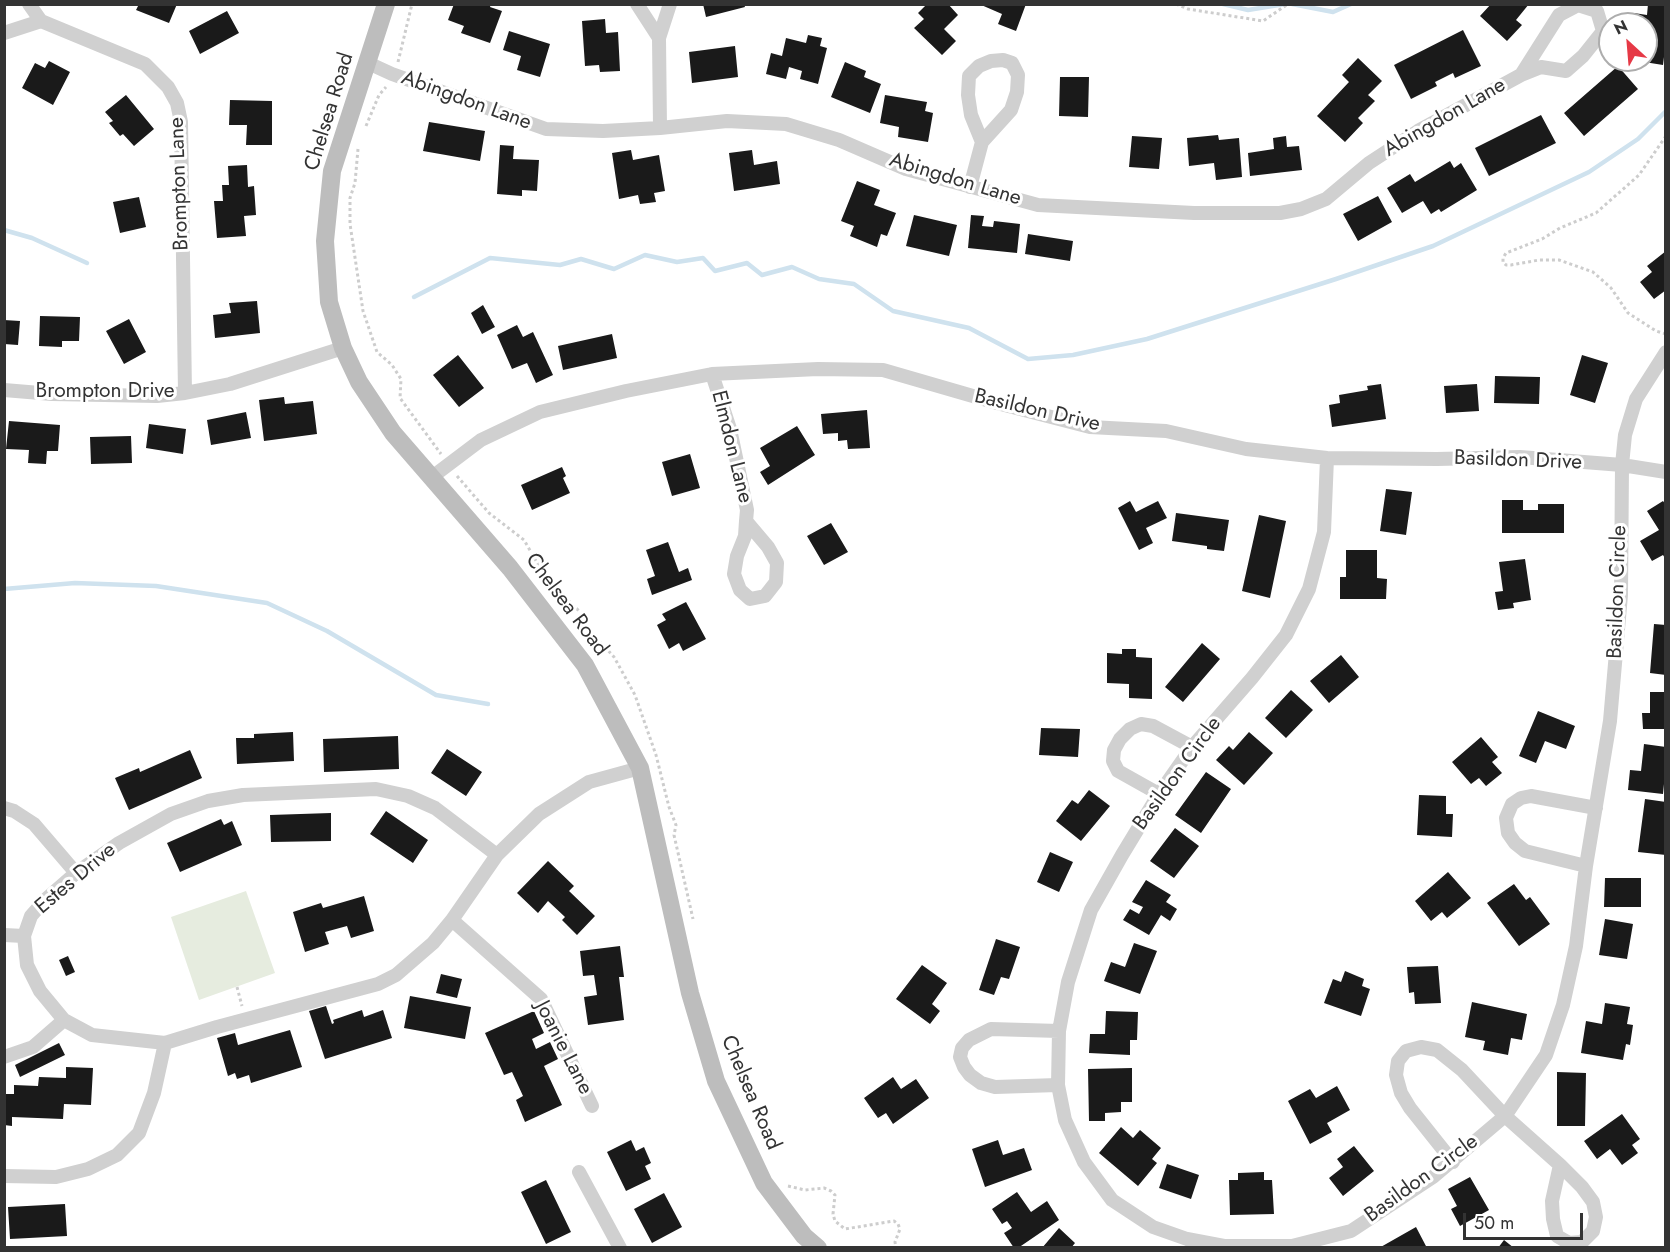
<!DOCTYPE html>
<html>
<head>
<meta charset="utf-8">
<style>
  body { margin:0 }
  #map { position:relative; width:1670px; height:1252px; overflow:hidden; background:#fff; font-family:Jost,sans-serif }
  canvas { display:block }
  .frame { position:absolute; inset:0; border:6px solid #333; pointer-events:none }
  .north { position:absolute; left:1598px; top:12px; width:60px; height:60px; box-sizing:border-box; background:#fff; border:2px solid #adadad; border-radius:50%; rotate:334deg; font-size:16px; font-weight:700; line-height:24px; text-align:center; color:#333 }
  .north::after { content:''; display:block; margin:auto; width:21px; height:27px; background:#e63946; clip-path:polygon(50% 0,100% 100%,50% 72%,0 100%) }
  .scale { position:absolute; left:1463px; top:1213px; width:120px; height:27px; box-sizing:border-box; border:3px solid #333; border-top:0; padding-left:8px; font-size:18px; line-height:21px; white-space:nowrap; color:#333; -webkit-text-stroke:4px #fff; paint-order:stroke }
</style>
</head>
<body>
<div id="map">
<canvas width="1670" height="1252"></canvas>
<div class="frame"></div>
<div class="north">N</div>
<div class="scale">50 m</div>
</div>
<script>
const ctx = document.querySelector('canvas').getContext('2d');
ctx.lineJoin = 'round';
function fill(path, color) {
  ctx.fillStyle = color;
  ctx.fill(path, 'evenodd');
}
function poly(rows) {
  const path = new Path2D();
  for (const r of rows) {
    path.moveTo(r[0], r[1]);
    for (let i = 2; i < r.length; i += 2) path.lineTo(r[i], r[i + 1]);
  }
  return path;
}
function stroke(path, color, width, dash) {
  ctx.strokeStyle = color;
  ctx.lineWidth = width;
  ctx.lineCap = dash ? 'butt' : 'round';
  ctx.setLineDash(dash || []);
  ctx.stroke(path);
}
function write(font, color, halo, rows, align = 'center') {
  ctx.font = font + ' Jost,sans-serif';
  ctx.lineWidth = 6;
  ctx.setLineDash([]);
  ctx.textBaseline = 'middle';
  ctx.strokeStyle = halo;
  ctx.fillStyle = color;
  for (const [text, x, y, turn = 0] of rows) {
    ctx.save();
    ctx.translate(x, y);
    ctx.rotate((+turn || 0) * Math.PI / 180);
    ctx.textAlign = isNaN(turn) ? turn : align;
    if (halo) ctx.strokeText(text, 0, 0);
    ctx.fillText(text, 0, 0);
    ctx.restore();
  }
}
fill(poly([
  [246,891,275,973,199,1000,171,917]
]), '#e6ecdf');
stroke(poly([
  [1223,4,1248,10,1285,4],
  [1292,4,1333,12,1351,4],
  [4,230,32,238,87,263],
  [414,297,490,258,560,265,581,259,614,269,645,255,677,262,703,258,715,271,747,263,762,275,792,267,819,279,854,284,893,311,969,328,1028,359,1073,355,1147,339,1336,279,1433,246,1589,172,1638,139,1666,111],
  [4,589,75,583,156,586,267,603,327,631,436,695,488,704]
]), '#cfe2ee', 4.5);
fill(poly([
  [139,4,177,4,169,23,136,10],
  [454,4,491,4,490,7,502,11,490,43,461,33,464,26,448,20],
  [703,4,744,4,745,7,706,17],
  [927,4,948,4,958,15,944,29,956,41,942,55,914,28,924,19,918,13],
  [979,4,1026,4,1016,31,998,24,1002,14],
  [1491,4,1529,4,1516,20,1522,25,1507,41,1480,16],
  [1648,4,1666,4,1666,41,1663,65,1638,61,1646,60,1646,24,1632,24,1634,13,1647,15],
  [227,11,239,33,200,54,189,31],
  [605,19,606,33,618,32,620,71,600,72,599,65,585,66,582,21],
  [1463,30,1481,66,1455,78,1453,73,1435,82,1437,86,1411,99,1394,65],
  [509,31,550,44,540,77,517,70,521,56,503,50],
  [808,35,822,38,820,46,827,48,818,84,800,79,802,71,789,67,786,79,766,74,771,53,782,56,786,38,806,43],
  [735,46,738,77,692,83,689,52],
  [1358,58,1382,81,1368,95,1375,101,1358,118,1363,123,1345,142,1317,116,1349,82,1342,75],
  [49,61,70,72,53,105,22,88,35,63,45,68],
  [845,62,866,71,864,77,881,84,870,113,831,97],
  [1618,66,1638,89,1584,136,1564,113],
  [1060,77,1089,77,1088,117,1059,116],
  [126,95,154,129,134,146,123,134,120,136,109,123,113,121,105,112],
  [885,95,927,102,925,111,933,113,928,142,898,137,899,127,880,123],
  [230,100,272,101,272,145,246,145,247,125,229,125],
  [1541,115,1556,143,1489,176,1475,148],
  [429,122,485,131,480,161,423,151],
  [1218,135,1219,140,1239,138,1242,177,1216,180,1214,163,1189,166,1187,138],
  [1132,136,1162,138,1159,169,1129,167],
  [1286,136,1287,147,1299,146,1302,170,1250,176,1248,153,1274,149,1273,138],
  [500,145,514,146,513,159,539,160,537,191,522,190,522,196,497,194],
  [631,150,633,160,659,155,665,191,654,193,656,202,640,204,638,195,619,199,612,153],
  [752,150,754,165,777,161,780,184,734,191,729,153],
  [1450,161,1454,168,1461,163,1477,190,1441,212,1439,209,1431,214,1423,201,1402,213,1387,188,1410,174,1415,182],
  [247,165,248,187,254,186,256,215,244,216,246,236,217,238,214,201,223,201,222,185,229,185,228,166],
  [857,181,880,190,874,205,896,213,887,236,881,234,877,247,850,236,854,226,841,221],
  [1378,196,1392,222,1358,241,1343,214],
  [139,197,146,227,120,233,113,202],
  [914,215,957,225,949,256,906,246],
  [971,215,984,216,982,226,993,227,994,221,1020,224,1017,253,968,248],
  [1028,234,1073,241,1070,261,1025,254],
  [1666,251,1666,290,1654,299,1640,282,1652,272,1647,266],
  [257,301,260,333,215,338,213,315,231,313,229,303],
  [483,305,495,327,482,334,471,313],
  [40,316,80,317,79,341,62,341,62,347,39,346],
  [129,319,146,352,124,364,106,331],
  [4,320,20,321,18,345,4,344],
  [517,325,523,337,533,332,553,375,536,383,527,363,512,369,497,335],
  [612,334,617,358,563,370,558,346],
  [458,355,484,388,459,407,433,375],
  [1582,355,1608,363,1595,403,1570,395],
  [1495,376,1540,377,1539,404,1494,403],
  [1381,384,1386,419,1332,427,1329,405,1340,403,1339,395,1368,390,1367,386],
  [1477,384,1479,411,1446,413,1444,386],
  [284,397,285,404,313,401,317,434,264,441,259,400],
  [867,410,870,448,848,449,847,440,838,441,838,433,823,434,821,414],
  [246,412,251,438,211,445,207,420],
  [9,421,60,425,58,451,47,451,46,464,28,463,29,450,6,449],
  [149,424,186,429,183,454,146,448],
  [797,426,815,455,768,485,760,472,770,466,760,448],
  [131,436,132,463,91,464,90,437],
  [690,454,700,488,672,496,662,462],
  [562,467,566,476,563,478,570,493,532,510,521,485],
  [1386,489,1412,492,1406,535,1380,531],
  [1502,500,1523,500,1523,510,1538,510,1538,504,1564,504,1564,533,1502,533],
  [1130,501,1136,512,1158,501,1167,518,1146,528,1153,543,1139,550,1118,508],
  [1663,501,1666,505,1666,560,1663,555,1652,561,1640,541,1659,530,1647,511],
  [1176,513,1229,520,1224,551,1207,549,1207,546,1172,541],
  [1259,515,1286,521,1270,598,1242,591],
  [831,523,848,552,824,565,807,536],
  [668,542,679,572,688,568,692,580,652,595,647,579,655,576,646,550],
  [1346,550,1377,550,1377,578,1387,579,1386,599,1340,599,1340,577,1346,577],
  [1525,559,1531,600,1513,603,1514,608,1498,610,1495,592,1503,591,1499,562],
  [686,602,706,639,683,651,679,643,669,649,657,625,666,620,662,614],
  [1654,624,1666,625,1666,675,1650,673],
  [1202,643,1220,659,1183,702,1165,687],
  [1122,649,1136,649,1136,657,1152,658,1152,699,1129,698,1129,684,1107,683,1107,653,1122,654],
  [1341,655,1359,677,1329,703,1310,681],
  [1291,690,1313,710,1286,738,1265,718],
  [1650,692,1666,692,1666,729,1643,729,1642,713,1650,713],
  [1538,711,1575,726,1566,749,1545,741,1536,763,1519,756],
  [1041,728,1080,729,1078,757,1039,755],
  [293,732,294,761,237,764,236,738,254,738,254,734],
  [1249,732,1273,753,1244,785,1216,760,1229,746,1233,750],
  [398,736,399,769,324,772,323,739],
  [1481,737,1498,757,1492,762,1502,773,1486,786,1479,778,1471,784,1452,762],
  [1644,744,1666,747,1666,784,1664,784,1663,794,1628,790,1630,770,1641,771],
  [447,749,482,772,466,796,431,773],
  [190,750,202,778,129,810,115,778,139,768,140,772],
  [1206,772,1231,789,1201,833,1175,815],
  [1089,790,1110,806,1081,841,1056,821,1072,800,1078,804],
  [1419,795,1446,796,1446,814,1453,814,1452,837,1417,835],
  [1645,799,1666,802,1666,855,1638,852],
  [386,811,428,840,413,863,370,834],
  [331,813,331,841,271,842,270,815],
  [221,819,224,825,232,821,242,845,180,872,167,843],
  [1175,828,1199,846,1174,878,1150,861],
  [1050,852,1073,862,1059,892,1037,882],
  [548,861,574,886,569,891,595,916,577,935,562,920,565,917,548,901,538,913,517,893],
  [1448,872,1471,898,1447,918,1442,912,1431,921,1415,901],
  [1605,878,1641,878,1641,907,1604,907],
  [1146,880,1171,895,1166,902,1177,909,1170,921,1161,915,1149,935,1123,920,1130,909,1139,914,1143,907,1132,902],
  [1514,884,1526,900,1530,897,1550,924,1519,946,1487,903],
  [364,896,374,931,351,938,347,926,325,932,329,944,305,952,293,912,321,903,323,908],
  [1605,919,1633,924,1627,959,1599,955],
  [996,939,1020,947,1009,979,1001,977,994,995,979,990],
  [1134,943,1157,951,1140,994,1104,981,1111,962,1125,967],
  [620,946,624,977,619,977,624,1020,588,1025,584,997,597,995,594,975,583,976,580,951],
  [68,956,75,972,66,976,59,960],
  [922,965,947,983,932,1004,940,1011,930,1024,896,999],
  [1438,966,1441,1003,1415,1004,1414,992,1409,993,1407,967],
  [1345,971,1364,979,1362,986,1370,989,1361,1016,1324,1003,1333,979,1341,982],
  [441,974,462,979,457,998,436,993],
  [410,996,471,1007,465,1039,404,1028],
  [1472,1002,1527,1014,1522,1040,1511,1038,1508,1055,1483,1050,1485,1041,1465,1037],
  [1605,1003,1630,1007,1627,1024,1633,1025,1630,1045,1626,1044,1623,1060,1581,1053,1586,1021,1602,1024],
  [326,1006,332,1024,334,1023,333,1020,362,1010,364,1017,383,1010,392,1038,325,1059,309,1011],
  [534,1011,544,1033,532,1039,536,1049,550,1042,558,1059,544,1066,562,1105,525,1122,516,1100,523,1096,512,1072,504,1075,485,1033],
  [1106,1011,1138,1012,1137,1040,1130,1040,1130,1055,1089,1053,1090,1034,1105,1034],
  [290,1030,302,1067,251,1083,249,1075,237,1079,235,1073,228,1076,217,1038,235,1033,238,1045],
  [59,1043,65,1055,20,1077,15,1065],
  [66,1067,93,1068,91,1105,64,1104,63,1119,12,1117,12,1126,4,1125,4,1094,14,1094,14,1085,38,1086,39,1077,66,1078],
  [1132,1068,1132,1102,1121,1102,1121,1112,1105,1113,1105,1121,1089,1121,1088,1069],
  [1557,1072,1586,1073,1585,1126,1557,1126],
  [893,1077,901,1089,916,1079,929,1098,893,1124,886,1113,878,1118,864,1098],
  [1337,1086,1350,1110,1327,1123,1332,1132,1310,1144,1288,1101,1310,1089,1316,1098],
  [1622,1114,1640,1139,1632,1145,1638,1153,1622,1165,1610,1149,1597,1159,1584,1141],
  [1121,1127,1133,1138,1140,1130,1161,1148,1152,1159,1157,1163,1138,1186,1099,1153],
  [631,1140,636,1151,644,1147,651,1163,645,1166,651,1179,626,1191,607,1152],
  [998,1140,1003,1155,1024,1148,1032,1170,985,1187,972,1149],
  [1354,1146,1374,1171,1343,1196,1329,1178,1343,1167,1337,1159],
  [1167,1164,1199,1175,1191,1199,1159,1188],
  [1264,1172,1264,1180,1272,1180,1274,1214,1230,1215,1229,1180,1238,1180,1238,1173],
  [1470,1177,1489,1210,1460,1226,1451,1209,1457,1206,1448,1189],
  [546,1180,571,1232,546,1244,521,1192],
  [1017,1192,1031,1212,1047,1201,1059,1220,1018,1248,1014,1248,1004,1233,1012,1228,1007,1221,1002,1224,992,1209],
  [664,1193,682,1227,652,1243,634,1209],
  [65,1204,67,1236,10,1239,8,1207],
  [1416,1227,1427,1248,1379,1248],
  [1059,1228,1075,1243,1071,1248,1042,1248],
  [1504,1240,1514,1248,1498,1248]
]), '#1a1a1a');
stroke(poly([
  [1176,4,1188,9,1263,21,1288,4],
  [398,62,412,4],
  [366,126,379,95,386,87],
  [1666,136,1639,175,1596,213,1560,228,1542,239,1506,253,1503,258,1503,262,1506,265,1511,265,1539,260,1559,260,1593,272,1611,288,1628,313,1656,331,1666,334],
  [358,149,355,183,350,198,350,224,363,311,377,352,392,365,401,379,400,398,441,454],
  [457,476,489,513,524,540,546,578,581,613,590,631,614,657,635,695,656,755,669,807,676,825,674,835,693,919],
  [237,987,242,1006],
  [788,1186,805,1190,824,1188,831,1191,835,1195,833,1214,835,1221,845,1229,894,1221,898,1224,900,1229,895,1242,896,1248]
]), '#cdcdcd', 3, [3, 3]);
stroke(poly([
  [29,4,41,21,145,64,168,87,177,103,181,122,185,393],
  [637,4,659,38],
  [4,33,41,21],
  [368,63,392,74,546,129,603,131,660,128,727,121,786,124,839,140,906,169,1038,205,1194,213,1280,213,1301,209,1326,199,1369,163,1418,131,1521,75,1541,67,1566,71,1583,56,1603,31,1597,11,1578,5,1559,15,1521,75],
  [660,128,659,38,670,4],
  [970,187,982,142,1011,110,1017,92,1018,75,1012,63,1003,60,991,61,979,66,969,76,968,95,971,115,982,142],
  [712,374,730,429,747,510,746,521,745,536,737,556,734,574,740,590,750,599,765,596,776,582,777,563,768,547,746,521],
  [4,390,52,394,157,396,185,393,230,384,343,348],
  [1327,458,1324,532,1309,589,1286,635,1252,678,1192,747,1159,794,1122,855,1091,910,1068,982,1059,1031,1058,1085,1065,1120,1084,1162,1112,1200,1153,1227,1187,1239,1224,1246,1292,1246,1351,1231,1433,1177,1505,1116,1546,1055,1563,1005,1576,946,1586,866,1610,721,1621,595,1622,465,1625,435,1636,399,1666,352],
  [432,477,481,440,540,412,626,391,712,374,818,369,883,370,997,403,1090,427,1166,431,1246,449,1327,458,1437,459,1520,457,1622,465,1666,472],
  [1159,794,1118,771,1113,761,1114,750,1120,739,1130,729,1141,724,1153,726,1192,747],
  [4,808,14,811,34,824,76,873],
  [497,855,435,808,408,796,376,789,243,795,208,801,171,814,119,843,76,873,45,900,31,916,24,936,27,965,40,991,64,1020,92,1035,165,1043,217,1027,378,984,396,975,433,943,452,920,497,855,539,814,589,782,640,768],
  [1586,866,1525,851,1515,843,1508,833,1506,818,1512,804,1521,798,1531,796,1596,808],
  [452,920,541,999,592,1106],
  [4,935,24,936],
  [4,1057,33,1047,64,1020],
  [1058,1085,995,1087,981,1083,970,1075,964,1067,960,1057,962,1048,969,1040,991,1029,1059,1031],
  [1453,1162,1410,1108,1401,1093,1396,1075,1398,1061,1406,1051,1421,1047,1437,1050,1462,1070,1505,1116,1560,1165,1582,1187,1593,1202,1596,1217,1593,1231,1582,1242,1569,1243,1557,1236,1553,1219,1552,1201,1560,1165],
  [579,1172,620,1248],
  [4,1176,56,1177,88,1169,117,1155,139,1133,154,1093,165,1043]
]), '#d0d0d0', 14);
stroke(poly([
  [386,4,332,171,325,241,329,302,343,348,359,382,393,433,510,568,585,665,640,768,690,993,716,1081,764,1183,804,1236,818,1248]
]), '#bdbdbd', 18);
write('21px', '#333', '#fff', [
  ["Abingdon Lane",466,101,20],
  ["Chelsea Road",330,112,-73],
  ["Abingdon Lane",1445,118,-30],
  ["Abingdon Lane",955,180,17],
  ["Brompton Lane",180,184,-92],
  ["Brompton Drive",105,392],
  ["Basildon Drive",1037,411,13],
  ["Elmdon Lane",731,447,76],
  ["Basildon Drive",1518,461,2],
  ["Basildon Circle",1618,592,-88],
  ["Chelsea Road",566,605,53],
  ["Basildon Circle",1178,774,-54],
  ["Estes Drive",76,879,-40],
  ["Joanie Lane",563,1048,63],
  ["Chelsea Road",750,1093,67],
  ["Basildon Circle",1422,1179,-36]
]);
</script>
</body>
</html>
